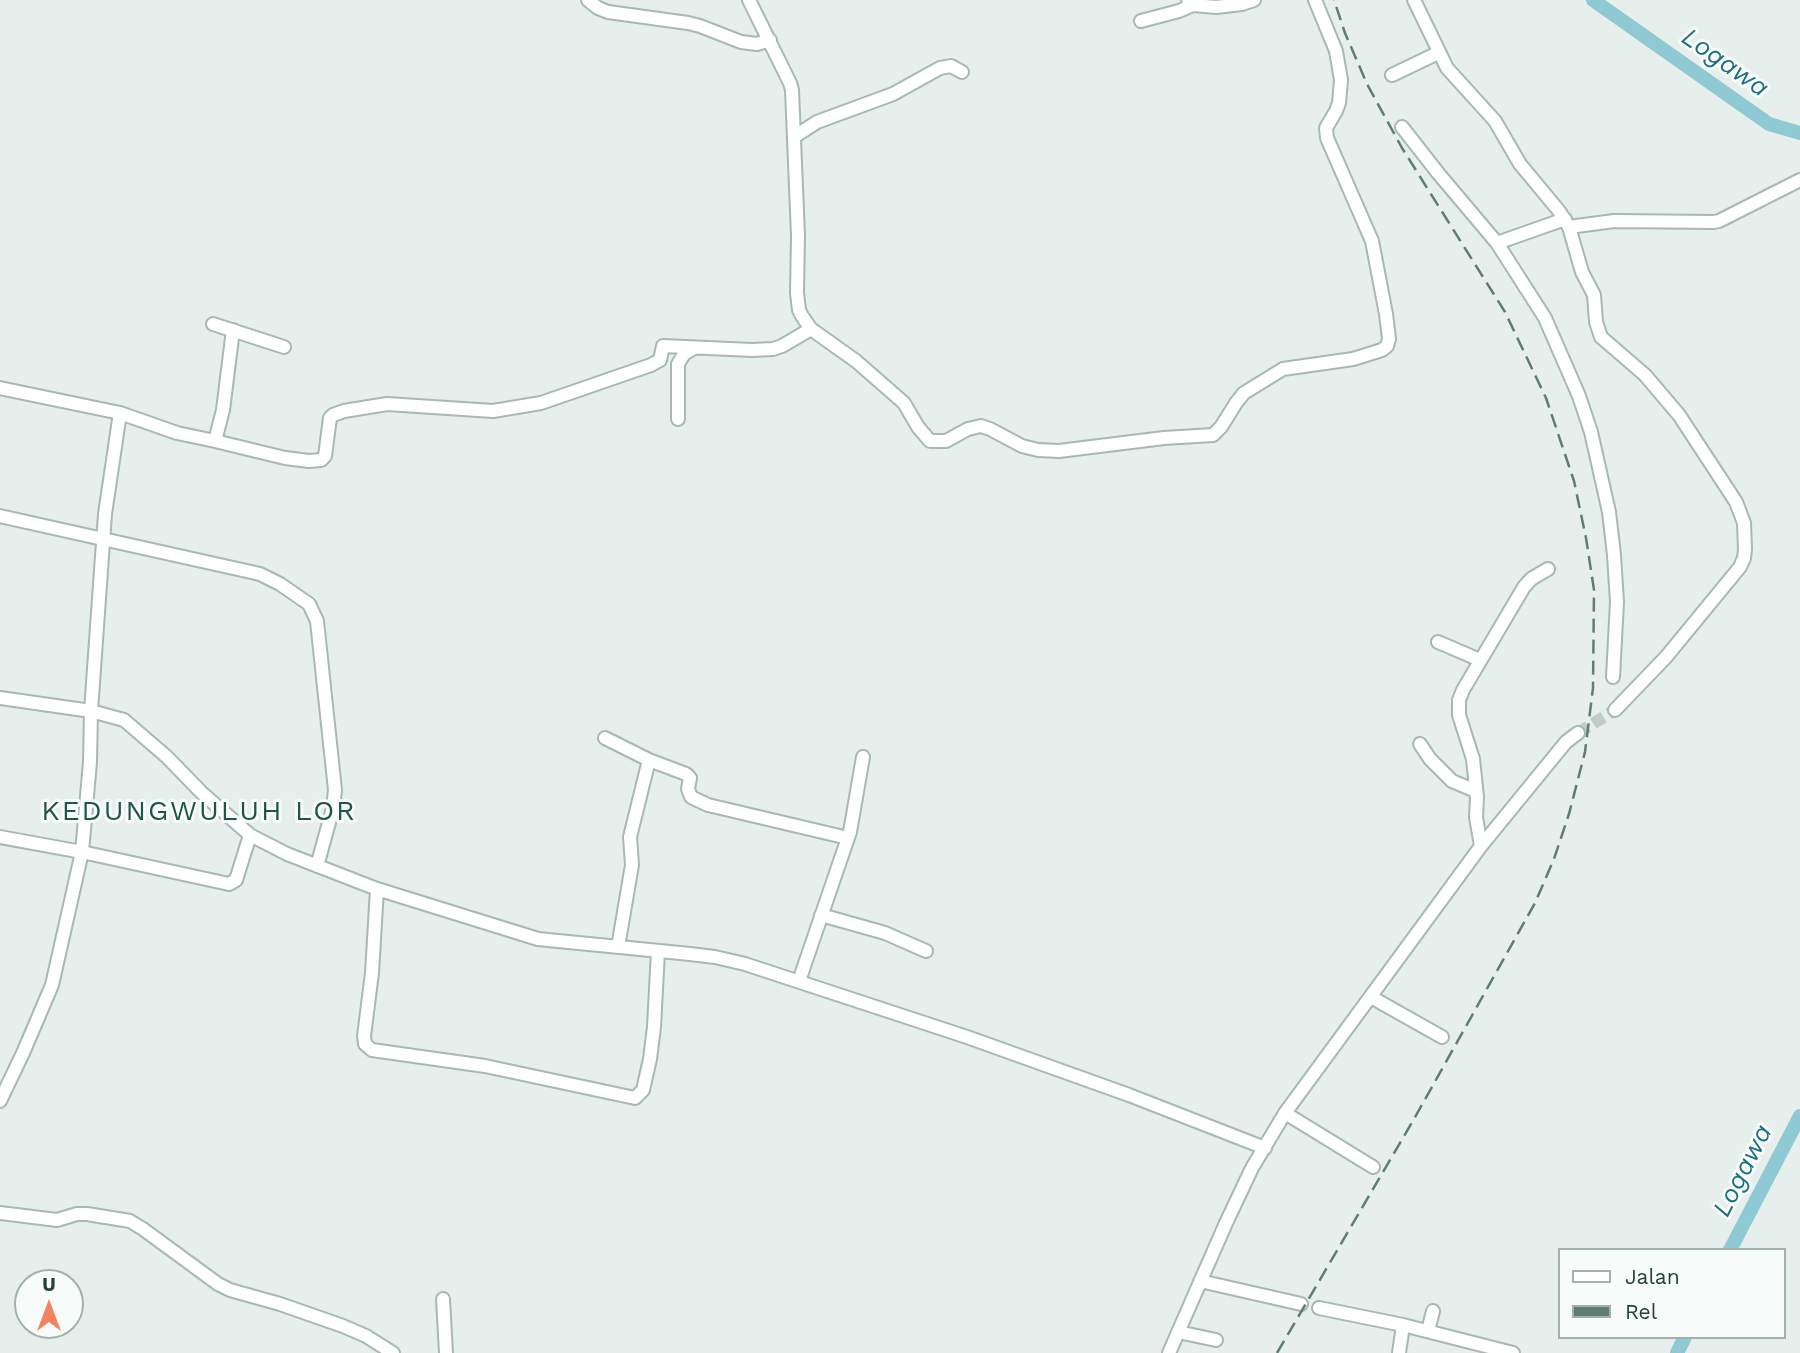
<!DOCTYPE html>
<html>
<head>
<meta charset="utf-8">
<style>
  body { margin:0 }
  #map { position:relative; width:1800px; height:1353px; overflow:hidden; background:#e6efeb; font-family:"Work Sans",sans-serif }
  canvas { display:block }
  .legend { position:absolute; left:1558px; top:1248px; width:228px; height:91px; box-sizing:border-box; background:#f7fbf9; border:2px solid #a3b1ad; margin:0; padding:9px 12px; list-style:none; font-size:21px; color:#24423a }
  .legend li { display:flex; align-items:center; gap:14px; height:35px }
  .legend b { width:35px; border:2px solid #a3b1ad }
  .north { position:absolute; left:14px; top:1269px; width:70px; height:70px; box-sizing:border-box; background:#f7fbf9; border:2px solid #a3b1ad; border-radius:50%; rotate:0deg; font-size:19px; font-weight:700; line-height:28px; text-align:center; color:#24423a }
  .north::after { content:''; display:block; margin:auto; width:24px; height:32px; background:#f4845f; clip-path:polygon(50% 0,100% 100%,50% 72%,0 100%) }
</style>
</head>
<body>
<div id="map">
<canvas width="1800" height="1353"></canvas>
<ul class="legend">
<li><b style="height:9px;background:#fff"></b>Jalan</li>
<li><b style="height:9px;background:#5f7d75"></b>Rel</li>
</ul>
<div class="north">U</div>
</div>
<script>
const ctx = document.querySelector('canvas').getContext('2d');
ctx.lineJoin = 'round';
function poly(rows) {
  const path = new Path2D();
  for (const r of rows) {
    path.moveTo(r[0], r[1]);
    for (let i = 2; i < r.length; i += 2) path.lineTo(r[i], r[i + 1]);
  }
  return path;
}
function stroke(path, color, width, dash) {
  ctx.strokeStyle = color;
  ctx.lineWidth = width;
  ctx.lineCap = dash ? 'butt' : 'round';
  ctx.setLineDash(dash || []);
  ctx.stroke(path);
}
function write(font, color, halo, rows, align = 'center') {
  ctx.font = font + ' "Work Sans",sans-serif';
  ctx.lineWidth = 6;
  ctx.setLineDash([]);
  ctx.textBaseline = 'middle';
  ctx.strokeStyle = halo;
  ctx.fillStyle = color;
  for (const [text, x, y, turn = 0] of rows) {
    ctx.save();
    ctx.translate(x, y);
    ctx.rotate((+turn || 0) * Math.PI / 180);
    ctx.textAlign = isNaN(turn) ? turn : align;
    if (halo) ctx.strokeText(text, 0, 0);
    ctx.fillText(text, 0, 0);
    ctx.restore();
  }
}
stroke(poly([
  [1593,0,1769,124,1800,133],
  [1730,1250,1800,1116],
  [1677,1353,1685,1337]
]), '#8ec9d4', 14);
stroke(poly([
  [1578,733,1615,710]
]), '#bfccc8', 12, [12, 6]);
const minor = poly([
  [588,0,598,8,608,12,688,23,700,26,741,42,757,44,770,40],
  [749,0,790,83,792,90,798,236,797,293,799,310,802,316,811,329,856,361,904,403,918,427,930,441,946,441,968,429,981,426,990,429,1022,446,1038,450,1059,451,1164,438,1213,435,1221,427,1236,403,1244,393,1283,369,1353,359,1382,350,1387,346,1389,339,1386,314,1372,241,1327,138,1326,128,1336,111,1339,103,1341,80,1336,51,1315,0],
  [1188,0,1193,5,1216,7,1242,4,1254,0],
  [1414,0,1447,68,1495,121,1520,164,1559,211,1569,227,1582,272,1594,295,1596,322,1601,337,1645,375,1679,415,1736,502,1744,523,1745,549,1744,558,1740,567,1666,657,1615,710],
  [1141,21,1179,11,1193,5],
  [1392,75,1438,53],
  [1402,127,1438,173,1497,243,1545,318,1579,396,1591,432,1609,512,1614,555,1617,602,1613,677],
  [794,137,817,122,893,94,940,68,951,66,962,72],
  [1569,227,1614,221,1714,222,1719,221,1800,180],
  [1497,243,1565,219],
  [213,324,284,347],
  [0,388,120,413,177,433,215,441,223,410,233,330],
  [678,419,678,364,684,354,694,348],
  [215,441,285,458,309,461,321,460,325,456,330,418,333,415,344,411,387,404,493,411,541,403,651,365,660,360,663,346,752,350,773,349,782,346,811,329],
  [0,516,260,574,280,584,309,604,317,621,335,790,333,808,317,866],
  [1438,642,1480,660],
  [0,698,91,711,124,720,167,757,202,793,250,835,287,854,377,889,538,939,690,954,715,957,745,964,967,1037,1129,1095,1265,1148],
  [605,738,649,760,686,774,690,778,688,789,691,797,708,805,848,838],
  [1420,744,1430,759,1452,781,1476,791],
  [0,837,82,852,229,884,236,880,250,835],
  [1481,846,1476,817,1477,797,1473,759,1459,715,1459,700,1463,690,1524,587,1531,579,1548,569],
  [377,889,372,973,364,1036,365,1044,372,1050,485,1066,635,1098,643,1090,650,1059,654,1027,658,951],
  [821,915,885,933,926,951],
  [618,947,632,865,630,837,649,760],
  [799,981,850,832,863,757],
  [1371,997,1442,1037],
  [0,1101,23,1053,52,985,82,852,90,762,91,711,105,514,120,413],
  [1285,1113,1373,1167],
  [0,1213,57,1220,77,1214,87,1214,130,1221,143,1229,218,1284,230,1290,280,1304,343,1326,366,1336,393,1353],
  [1200,1281,1301,1304],
  [443,1299,446,1353],
  [1319,1308,1403,1325,1513,1353],
  [1428,1331,1433,1311],
  [1178,1332,1216,1340],
  [1169,1353,1226,1223,1252,1168,1285,1113,1481,846,1566,742,1578,733],
  [1399,1353,1403,1325]
]);
stroke(minor, '#a8b8b2', 16);
stroke(minor, '#fff', 12);
stroke(poly([
  [1277,1353,1414,1119,1535,903,1554,859,1569,814,1585,752,1593,688,1594,590,1586,538,1574,481,1546,398,1505,312,1402,148,1367,84,1345,33,1334,0]
]), '#5f7d75', 2.5, [14, 7]);
write('italic 26px', '#1c6f80', '#f7fbf9', [
  ["Logawa",1725,63,35],
  ["Logawa",1743,1171,-63]
]);
ctx.letterSpacing = '2px';
write('28px', '#1f5548', '#f7fbf9', [
  ["KEDUNGWULUH LOR",199,812]
]);
ctx.letterSpacing = '0px';
</script>
</body>
</html>
